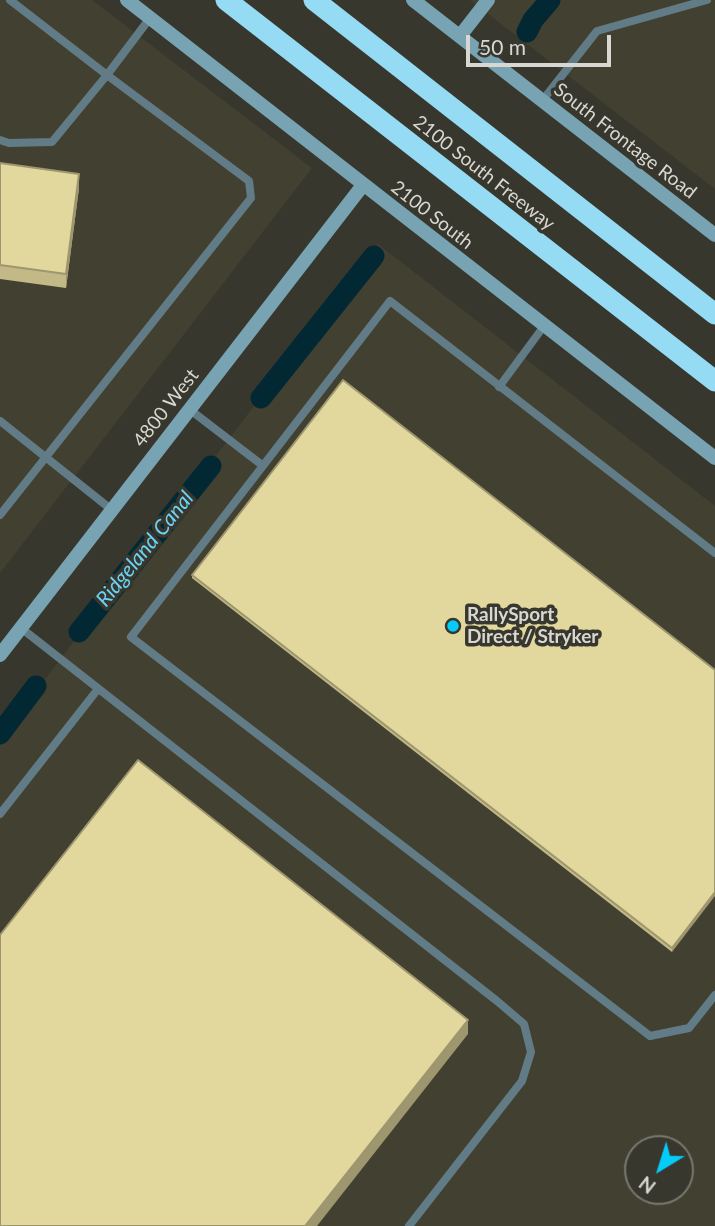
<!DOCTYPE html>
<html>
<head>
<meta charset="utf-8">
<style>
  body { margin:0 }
  #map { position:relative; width:715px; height:1226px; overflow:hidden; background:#38372e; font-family:Lato,sans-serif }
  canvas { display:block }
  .north { position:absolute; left:624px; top:1135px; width:70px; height:70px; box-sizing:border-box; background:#38372e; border:2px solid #78776f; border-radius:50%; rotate:218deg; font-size:19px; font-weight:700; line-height:28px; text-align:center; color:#d8d7d1 }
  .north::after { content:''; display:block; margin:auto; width:24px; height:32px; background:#05cbf9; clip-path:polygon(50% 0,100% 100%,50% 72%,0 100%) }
  .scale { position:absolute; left:466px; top:35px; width:145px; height:32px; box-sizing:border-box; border:4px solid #d8d7d1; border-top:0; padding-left:9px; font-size:21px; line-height:24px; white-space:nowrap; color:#d8d7d1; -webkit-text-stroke:5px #38372e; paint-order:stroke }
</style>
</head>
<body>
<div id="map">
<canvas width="715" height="1226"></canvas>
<div class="north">N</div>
<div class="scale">50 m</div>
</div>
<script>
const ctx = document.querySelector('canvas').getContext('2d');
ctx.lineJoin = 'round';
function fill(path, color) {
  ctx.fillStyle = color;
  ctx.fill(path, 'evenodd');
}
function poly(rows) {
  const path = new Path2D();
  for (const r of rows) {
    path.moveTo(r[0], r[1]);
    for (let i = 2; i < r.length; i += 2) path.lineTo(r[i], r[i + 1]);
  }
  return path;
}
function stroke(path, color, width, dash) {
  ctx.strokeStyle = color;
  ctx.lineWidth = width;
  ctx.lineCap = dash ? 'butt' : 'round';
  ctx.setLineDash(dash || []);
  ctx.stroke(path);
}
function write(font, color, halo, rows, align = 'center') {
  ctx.font = font + ' Lato,sans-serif';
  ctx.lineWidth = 7;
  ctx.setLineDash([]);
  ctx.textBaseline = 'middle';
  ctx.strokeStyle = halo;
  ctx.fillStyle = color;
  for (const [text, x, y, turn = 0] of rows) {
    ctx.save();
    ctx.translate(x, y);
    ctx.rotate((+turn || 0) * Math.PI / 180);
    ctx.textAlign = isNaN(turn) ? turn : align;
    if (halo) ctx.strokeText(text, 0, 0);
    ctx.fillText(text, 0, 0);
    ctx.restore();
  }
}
fill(poly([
  [0,0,92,0,312,168,0,573],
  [470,0,715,0,715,189],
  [378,244,715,506,715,1226,0,1226,0,738],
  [638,1149,680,1149,680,1191,638,1191]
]), '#424030');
stroke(poly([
  [527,32,533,20,550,0],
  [261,398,374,256],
  [79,632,211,466],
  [0,734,36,686]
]), '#022834', 21);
stroke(poly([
  [542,101,597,31,707,0],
  [0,140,9,143,52,142,107,75,10,0],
  [499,387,544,326],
  [189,409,262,465],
  [0,421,112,510],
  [0,515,251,198,249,181,107,75,150,18],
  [715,553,390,301,131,637,650,1036,689,1028,715,995],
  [21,628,497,1001,524,1024,531,1052,522,1081,409,1226],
  [0,814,98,689]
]), '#617c86', 8);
stroke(poly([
  [127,0,715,458],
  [413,0,715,235],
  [460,36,488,0],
  [0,655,363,185]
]), '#77a3b2', 14);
stroke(poly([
  [226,0,715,381],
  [314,0,715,314]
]), '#96dbf4', 21);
fill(poly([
  [0,163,79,188,66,288,0,279],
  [192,575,715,670,672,952,192,578]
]), '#c2b987');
fill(poly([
  [79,174,79,188,66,288,66,274],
  [715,892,715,896,672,952,672,948],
  [468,1020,468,1034,317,1226,305,1226]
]), '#9e966e');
const building = poly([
  [0,163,79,174,66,274,0,265,0,163],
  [343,380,715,670,715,892,672,948,192,575,343,380],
  [138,760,468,1020,305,1226,0,1226,0,935,138,760]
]);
fill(building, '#e2d79d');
stroke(building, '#9e966e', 2);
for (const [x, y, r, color] of [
  [453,626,7,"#05cbf9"]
]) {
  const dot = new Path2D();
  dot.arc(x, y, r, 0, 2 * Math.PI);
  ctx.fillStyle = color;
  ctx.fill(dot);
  stroke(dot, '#38372e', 2.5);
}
write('19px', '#d8d7d1', '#38372e', [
  ["South Frontage Road",625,141,38],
  ["2100 South Freeway",484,173,38],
  ["2100 South",432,215,38],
  ["4800 West",166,408,-52]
]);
write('bold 19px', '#d8d7d1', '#38372e', [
  ["RallySport",467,615],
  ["Direct / Stryker",467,637]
], 'left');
write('italic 21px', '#6bd3f5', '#38372e', [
  ["Ridgeland Canal",145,549,-51]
]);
</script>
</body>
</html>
